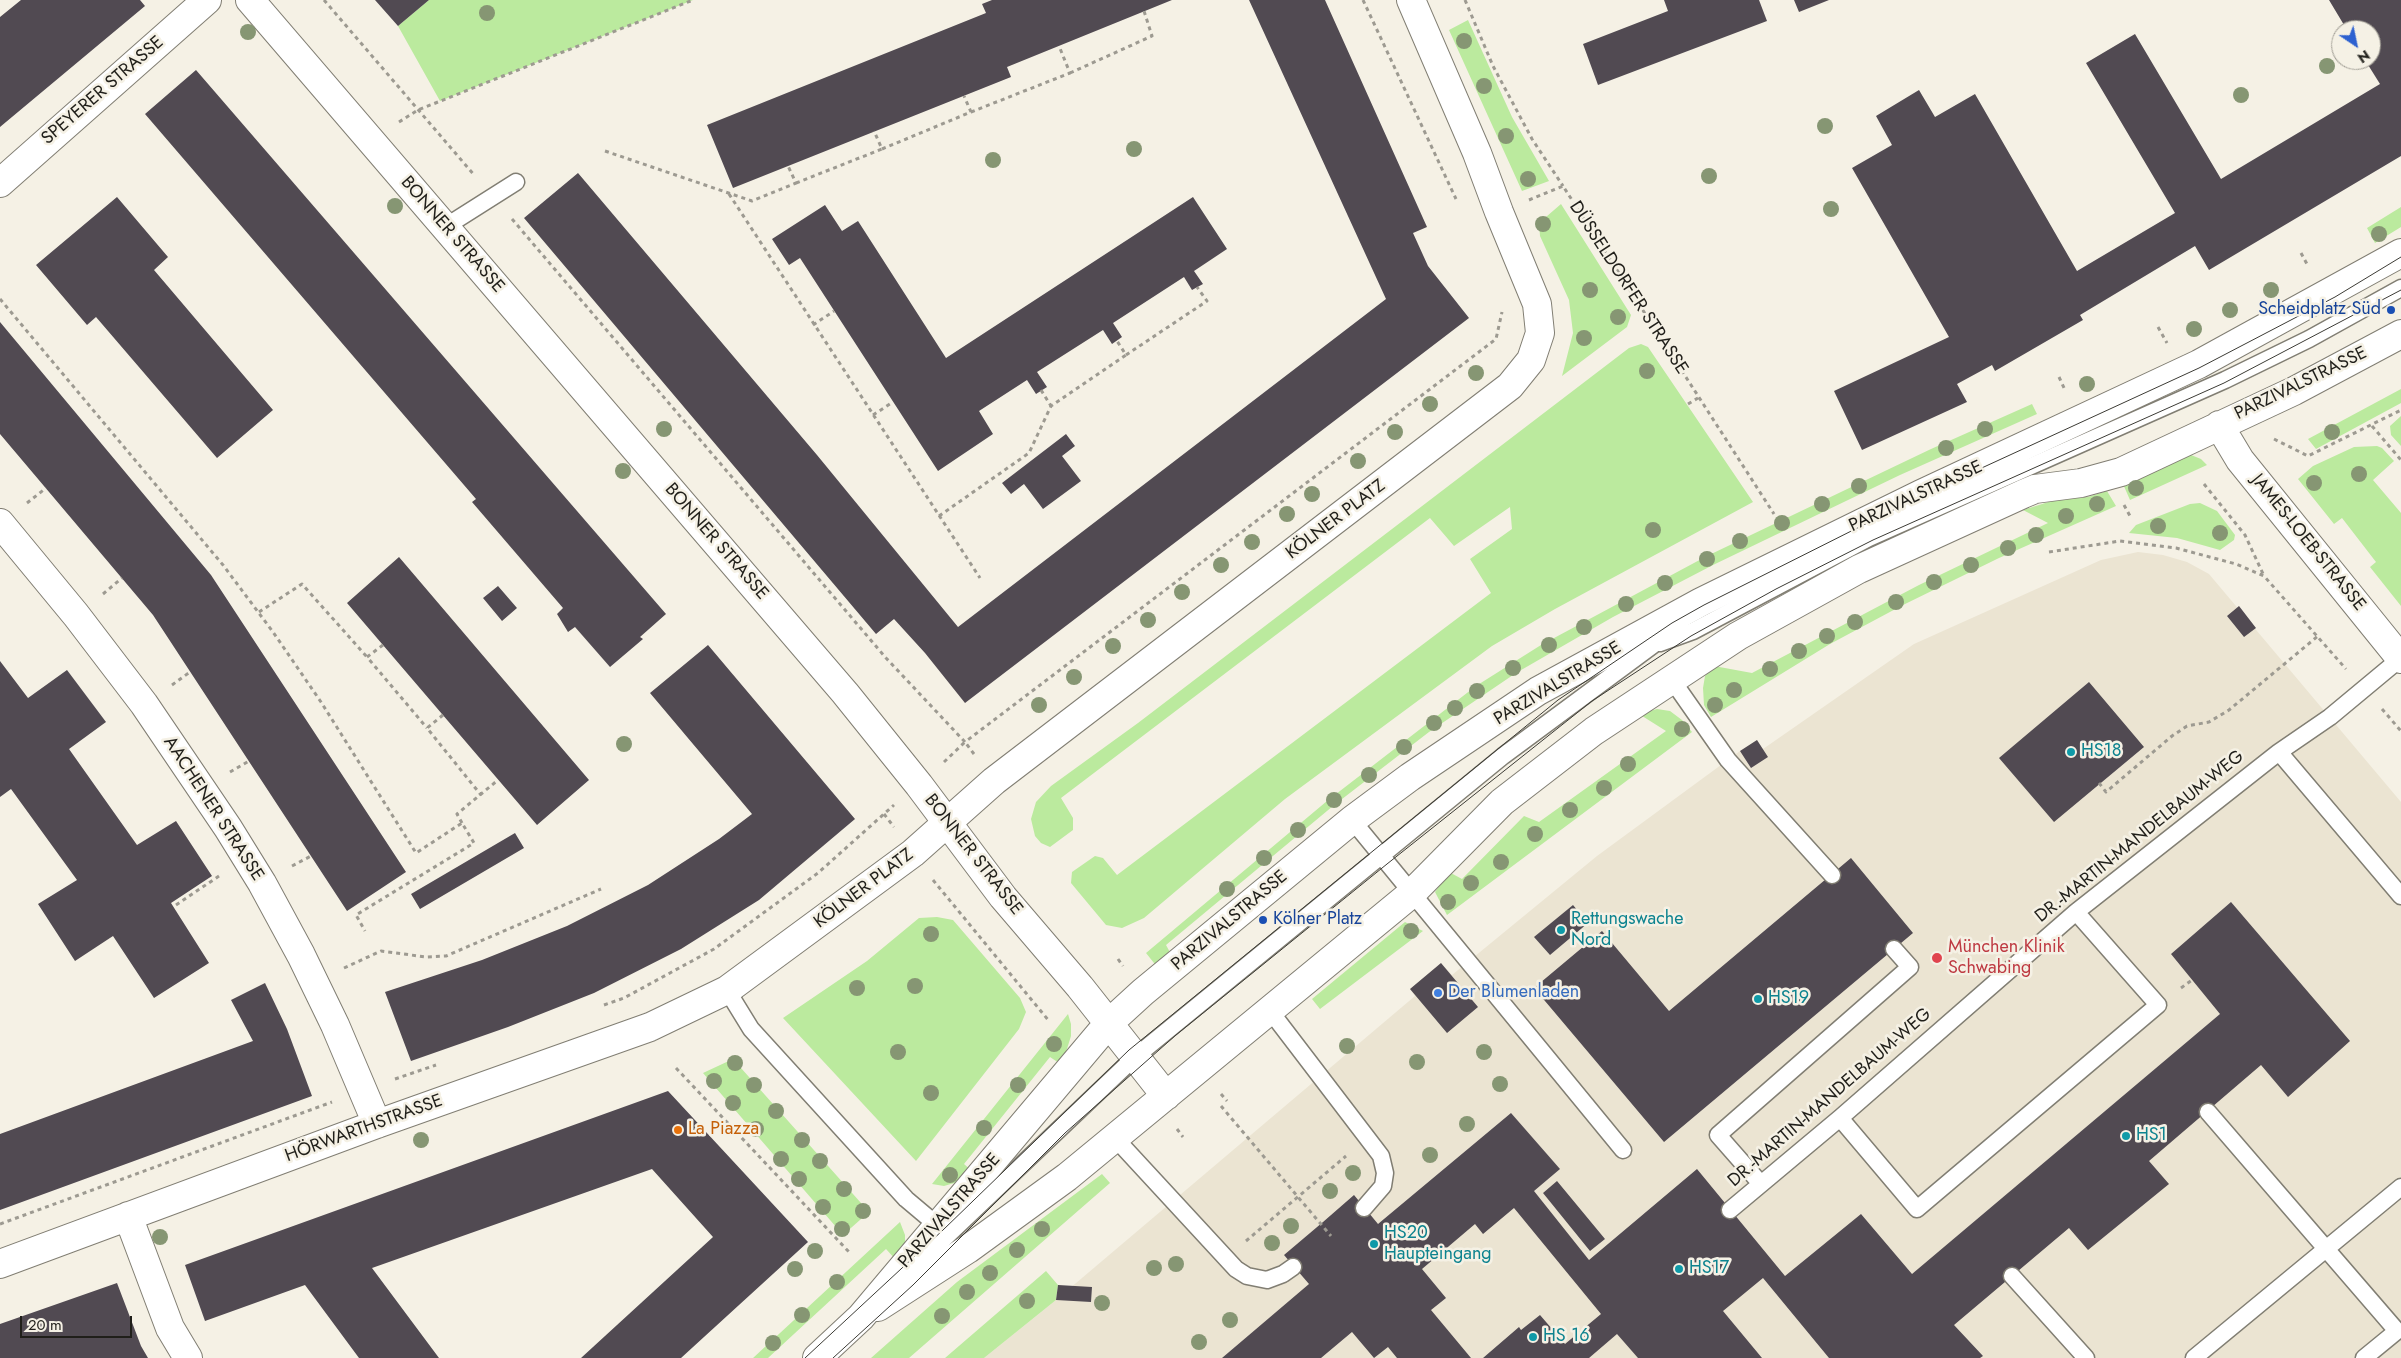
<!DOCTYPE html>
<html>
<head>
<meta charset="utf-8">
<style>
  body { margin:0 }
  #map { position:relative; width:2401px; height:1358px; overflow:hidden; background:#f5f1e5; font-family:Jost,sans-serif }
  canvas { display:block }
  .north { position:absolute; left:2331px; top:20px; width:50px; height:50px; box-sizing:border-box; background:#f5f1e5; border:1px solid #a09d94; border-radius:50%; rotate:146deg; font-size:14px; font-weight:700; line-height:20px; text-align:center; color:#201f1a }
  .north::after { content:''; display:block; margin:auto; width:18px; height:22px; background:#2d61d0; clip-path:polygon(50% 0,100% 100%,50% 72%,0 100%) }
  .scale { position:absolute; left:20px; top:1316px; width:112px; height:22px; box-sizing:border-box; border:2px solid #201f1a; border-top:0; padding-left:6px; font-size:15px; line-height:18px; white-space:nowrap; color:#201f1a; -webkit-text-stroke:4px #f5f1e5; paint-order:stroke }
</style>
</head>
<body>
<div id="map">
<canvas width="2401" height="1358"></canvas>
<div class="north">N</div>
<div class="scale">20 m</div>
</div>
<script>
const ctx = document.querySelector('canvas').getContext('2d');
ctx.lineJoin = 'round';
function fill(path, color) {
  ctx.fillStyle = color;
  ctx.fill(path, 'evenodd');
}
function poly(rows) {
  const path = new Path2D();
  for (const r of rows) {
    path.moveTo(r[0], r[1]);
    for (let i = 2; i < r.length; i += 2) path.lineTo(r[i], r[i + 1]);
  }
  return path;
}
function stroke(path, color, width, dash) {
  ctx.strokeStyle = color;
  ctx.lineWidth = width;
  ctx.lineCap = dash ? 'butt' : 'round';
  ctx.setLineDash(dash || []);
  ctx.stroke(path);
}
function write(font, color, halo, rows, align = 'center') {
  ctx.font = font + ' Jost,sans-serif';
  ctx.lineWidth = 5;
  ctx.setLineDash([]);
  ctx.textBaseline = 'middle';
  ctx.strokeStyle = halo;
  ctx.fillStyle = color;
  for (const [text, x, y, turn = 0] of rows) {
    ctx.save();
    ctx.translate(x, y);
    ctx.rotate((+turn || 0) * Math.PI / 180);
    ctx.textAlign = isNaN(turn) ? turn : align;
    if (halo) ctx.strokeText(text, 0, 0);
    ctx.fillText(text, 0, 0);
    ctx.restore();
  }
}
fill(poly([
  [2138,552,2163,555,2187,562,2209,574,2401,802,2401,1358,984,1358,1056,1300,1415,996,1410,989,1441,963,1452,975,1597,856,1740,751,1757,740,1763,749,1914,644,2101,560]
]), '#ebe4d2');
fill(poly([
  [429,0,693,0,440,101,398,26],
  [1468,20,1512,117,1549,181,1522,191,1449,30],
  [1561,204,1631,315,1627,327,1562,376,1573,333,1569,300,1540,236,1539,223],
  [2401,207,2401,227,2375,243,2367,228],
  [1641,344,1648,347,1753,502,1555,609,1492,646,1285,799,1144,918,1122,928,1106,925,1071,883,1072,872,1095,856,1103,858,1117,875,1491,593,1470,559,1512,529,1510,507,1454,546,1430,518,1061,798,1073,818,1073,830,1050,847,1041,843,1035,836,1031,819,1036,802,1051,786,1138,723,1629,348],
  [2401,389,2401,403,2316,449,2308,439],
  [2032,404,2037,414,1900,475,1713,565,1613,617,1516,673,1429,732,1333,806,1166,945,1172,956,1158,968,1146,953,1327,801,1476,686,1541,645,1707,556,1931,449],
  [2401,416,2401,446,2391,435,2390,426],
  [2377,446,2382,448,2394,461,2373,480,2401,513,2401,606,2370,567,2376,562,2342,518,2334,524,2298,479,2313,466,2354,447],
  [2191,455,2201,459,2207,465,2130,500,2123,484,2179,459],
  [2107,491,2116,506,1999,558,1903,605,1830,644,1711,717,1704,705,1703,688,1705,676,1714,666,1752,673,1919,585,2048,523,2023,510,2058,499,2088,497],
  [2200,503,2217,511,2235,535,2234,540,2220,550,2177,538,2129,533,2136,525,2190,504],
  [1657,709,1670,711,1682,720,1692,732,1447,915,1435,892,1449,872,1462,879,1524,816,1539,822,1666,731,1639,714],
  [937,917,953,920,1020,998,1026,1012,1019,1029,916,1161,783,1018,867,961,919,918],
  [1405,922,1423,931,1320,1009,1312,999],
  [1068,1014,1071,1024,1071,1036,1066,1052,1059,1063,1050,1057,964,1164,973,1172,961,1181,944,1186,932,1184],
  [733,1059,869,1212,843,1235,703,1073],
  [1102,1174,1110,1183,909,1358,871,1358,957,1282],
  [900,1222,905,1235,905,1244,896,1260,886,1249,768,1358,753,1358],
  [1046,1271,1058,1285,1056,1300,984,1358,945,1358]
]), '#bbea9e');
fill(poly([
  [21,0,140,0,145,6,0,127,0,17],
  [375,0,429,0,398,26],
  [992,0,1172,0,1007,67,1011,77,733,188,707,125,986,13,982,4],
  [1249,0,1325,0,1427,227,1413,233,1428,266,1469,318,965,703,925,653,894,619,876,634,524,218,578,173,817,455,958,627,1386,299],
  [1664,0,1759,0,1767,21,1598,85,1583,44,1668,11],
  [1794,0,1829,0,1799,12],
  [2329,0,2401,0,2401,156,2209,270,2195,246,2080,315,2083,320,1995,371,1992,365,1957,384,1967,402,1862,450,1834,391,1949,337,1852,168,1892,145,1876,116,1919,90,1935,117,1975,94,2077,271,2175,213,2086,63,2135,34,2221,179,2380,84,2365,60,2371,60,2371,30,2347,30],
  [196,70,666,614,640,637,643,639,610,667,575,627,568,632,557,614,563,608,472,502,476,499,145,114],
  [117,197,168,257,154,270,273,410,217,458,96,317,87,325,36,265],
  [1193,197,1227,249,1194,271,1203,284,1192,290,1184,277,1113,323,1122,337,1112,344,1103,330,1037,372,1047,387,1036,394,1027,380,979,411,993,434,938,471,800,258,789,265,772,239,825,205,842,231,858,221,946,358],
  [0,322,211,575,406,872,347,911,153,615,0,434],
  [1066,434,1075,446,1062,456,1081,481,1043,509,1024,484,1011,494,1002,483],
  [399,557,589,780,537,825,347,603],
  [498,586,517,608,502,621,483,598],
  [2239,606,2256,628,2244,637,2227,616],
  [708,645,855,819,759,900,681,949,594,993,508,1027,411,1061,385,992,482,960,567,926,648,885,719,839,752,814,650,693],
  [0,661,28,698,67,670,106,722,69,749,137,845,176,821,212,876,171,903,209,963,154,998,113,936,75,961,38,904,77,880,11,789,0,797],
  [2089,682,2144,747,2054,822,1999,758],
  [1757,740,1768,757,1751,768,1740,751],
  [515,833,524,848,420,909,411,894],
  [1851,858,1913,933,1664,1142,1534,988,1602,931,1669,1011],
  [2231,902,2350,1041,2288,1097,2261,1065,2149,1161,2169,1184,2088,1250,2069,1228,1954,1325,1983,1356,1980,1358,1829,1358,1763,1278,1723,1311,1762,1358,1638,1358,1617,1334,1589,1358,1483,1358,1519,1327,1521,1330,1540,1315,1565,1344,1601,1314,1514,1208,1483,1234,1475,1224,1422,1269,1446,1298,1431,1310,1471,1358,1397,1358,1388,1347,1374,1358,1352,1332,1321,1358,1222,1358,1309,1284,1284,1255,1323,1222,1354,1195,1378,1224,1511,1113,1560,1169,1534,1191,1589,1260,1697,1169,1785,1276,1861,1214,1912,1274,2220,1014,2171,954],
  [1573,905,1588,923,1550,955,1534,937],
  [1441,963,1478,1007,1447,1033,1410,989],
  [265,983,287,1029,312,1096,0,1210,0,1134,253,1041,231,1000],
  [668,1091,808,1242,681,1358,581,1358,713,1237,652,1169,372,1268,439,1358,359,1358,305,1285,205,1321,185,1265],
  [1557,1181,1605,1239,1590,1251,1543,1193],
  [117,1283,141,1346,148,1358,0,1358,0,1324],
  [1058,1285,1092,1287,1091,1302,1056,1300]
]), '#514a52');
const lane = poly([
  [445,227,516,182],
  [1660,643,1693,631,1869,538,2225,380,2309,339,2401,288],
  [1672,680,1728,760,1832,875],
  [2279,752,2401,896],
  [1352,820,1623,1150],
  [727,990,751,1029,906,1199,944,1231],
  [1271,1012,1381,1156,1385,1173,1383,1186,1364,1208],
  [2208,1112,2397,1331,2364,1358],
  [1840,1118,1917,1209,2158,1005,2076,912],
  [1115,1138,1236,1269,1247,1276,1267,1280,1283,1274,1293,1267],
  [1761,1184,1718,1135,1910,967,1894,949],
  [1730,1210,1840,1118,2076,912,2279,752,2330,717,2401,658],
  [930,1252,1135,1057,1503,756,1653,645,1672,627],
  [2012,1276,2086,1358],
  [2194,1358,2401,1187]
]);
const street = poly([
  [250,0,845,693,919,785,1003,897,1080,987,1166,1096],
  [0,183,207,0],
  [2219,425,2240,460,2401,659],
  [0,523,76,615,144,704,228,828,262,883,301,955,335,1025,377,1124],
  [128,1216,170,1328,188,1358],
  [0,1264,377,1124,650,1027,727,990,913,853,994,781,1510,386,1531,360,1540,333,1537,304,1499,212,1477,153,1411,0],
  [878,1307,968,1249,1067,1177,1411,894,1502,802,1594,731,1738,636,1859,569,2023,494,2035,489,2081,483,2121,472,2294,391,2401,334],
  [817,1358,861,1317,1108,1024,1143,992,1352,820,1410,777,1538,691,1701,602,1921,494,2199,364,2401,253]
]);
stroke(lane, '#817e73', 19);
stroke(street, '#817e73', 30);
stroke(poly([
  [324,0,475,176],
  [1363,0,1456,199],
  [1465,0,1493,66,1532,139,1563,186],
  [1070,73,1152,36,1144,11],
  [971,112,1070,73,1059,46],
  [399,122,418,110,693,0],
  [882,149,971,112,964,96],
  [605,151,752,201,796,183,788,166],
  [796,183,882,149,874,131],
  [729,194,980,578],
  [1529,200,1563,186,1774,514],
  [512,219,886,658,965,742,1496,339,1502,312],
  [2301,253,2308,266],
  [0,299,223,565,273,632,321,702,416,853,462,823,474,843,356,915,365,931],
  [813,325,834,311],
  [2158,327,2167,343],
  [1126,355,1207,301,1197,287],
  [2059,377,2065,390],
  [1041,390,1051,406],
  [1688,404,1698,398],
  [873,415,893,402],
  [2372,426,2401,460],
  [2274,439,2308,456,2401,410],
  [2204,484,2245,535,2264,576],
  [27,503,46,488],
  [2124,505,2130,516],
  [939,516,1029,453,1051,406,1126,355,1117,341],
  [2049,552,2120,541,2176,548,2236,564,2264,576,2346,669],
  [103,594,122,578],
  [259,612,302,584,367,657],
  [383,645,367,657,427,728],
  [172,685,190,672],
  [2382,709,2401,731],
  [443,715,427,728,481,795],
  [944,762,965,742,974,754],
  [230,772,249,761],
  [2099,783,2106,792,2172,736,2187,726,2209,722,2229,710,2318,636],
  [884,814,894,827],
  [462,823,457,814,498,780],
  [292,866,311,856],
  [933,880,1049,1021],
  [176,905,219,876],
  [1118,959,1123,966],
  [344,968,381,951,426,957,446,956,601,889],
  [2181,988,2192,980],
  [604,1005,624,998,714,949,818,873,894,805],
  [676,1068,849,1252],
  [395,1079,436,1065],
  [1221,1094,1227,1101],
  [1221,1106,1331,1236],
  [1177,1129,1183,1137],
  [0,1224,332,1102],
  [1246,1241,1346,1156]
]), '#9d9a91', 3, [4, 4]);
stroke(lane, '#fff', 16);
stroke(street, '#fff', 28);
stroke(poly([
  [805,1358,943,1230,1129,1050,1558,700,1672,623,1704,605,1923,495,2199,368,2335,297,2401,257],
  [833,1358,913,1285,1065,1133,1176,1035,1387,864,1592,701,1691,636,1776,589,1873,540,2224,383,2401,290]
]), '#3c3b35', 1);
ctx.fillStyle = '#869673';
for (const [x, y] of [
  [487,13],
  [248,32],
  [1464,41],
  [2327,66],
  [1484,86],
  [2241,95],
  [1825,126],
  [1506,136],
  [1134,149],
  [993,160],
  [1709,176],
  [1528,179],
  [395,206],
  [1831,209],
  [1543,224],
  [2379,234],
  [1590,290],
  [2271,290],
  [2230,310],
  [1618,317],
  [2194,329],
  [1584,338],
  [1647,371],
  [1476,373],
  [2087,384],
  [1430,404],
  [664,429],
  [1985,429],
  [1395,432],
  [2332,432],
  [1946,448],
  [1358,461],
  [623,471],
  [2359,474],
  [2314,483],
  [1859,486],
  [2136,488],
  [1312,494],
  [1822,504],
  [2097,504],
  [1287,514],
  [2066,516],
  [1782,523],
  [2158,526],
  [1653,530],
  [2220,533],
  [2036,535],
  [1740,541],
  [1252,542],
  [2008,548],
  [1707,559],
  [1221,565],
  [1971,565],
  [1934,582],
  [1665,583],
  [1182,592],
  [1896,602],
  [1626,604],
  [1148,620],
  [1855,622],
  [1584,627],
  [1827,636],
  [1549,645],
  [1113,646],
  [1799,651],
  [1513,668],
  [1770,669],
  [1074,677],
  [1734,690],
  [1477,691],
  [1039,705],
  [1715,705],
  [1455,708],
  [1434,723],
  [1682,729],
  [624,744],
  [1404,747],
  [1628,764],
  [1369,775],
  [1604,788],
  [1334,800],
  [1570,810],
  [1298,830],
  [1535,834],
  [1264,858],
  [1501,862],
  [1471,883],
  [1227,889],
  [1448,902],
  [1411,931],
  [931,934],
  [915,986],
  [857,988],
  [1054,1044],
  [1347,1046],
  [898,1052],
  [1484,1052],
  [1417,1062],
  [735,1063],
  [714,1081],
  [1500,1084],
  [754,1085],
  [1018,1085],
  [931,1093],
  [733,1103],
  [776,1111],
  [1467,1124],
  [984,1128],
  [756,1129],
  [421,1140],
  [802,1140],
  [1430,1155],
  [781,1159],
  [820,1161],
  [1353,1173],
  [950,1175],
  [799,1179],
  [844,1189],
  [1330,1191],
  [823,1207],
  [863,1211],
  [1291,1226],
  [842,1229],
  [1042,1229],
  [160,1237],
  [1272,1243],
  [1017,1250],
  [815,1251],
  [1176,1264],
  [1154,1268],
  [795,1269],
  [990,1273],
  [837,1282],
  [967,1292],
  [1027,1301],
  [1102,1303],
  [802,1315],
  [942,1316],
  [1230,1320],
  [1199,1342],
  [773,1343]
]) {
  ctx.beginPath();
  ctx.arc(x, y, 8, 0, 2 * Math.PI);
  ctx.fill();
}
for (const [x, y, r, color] of [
  [2391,310,5,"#1a4fb4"],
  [2071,752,5,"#0f9aa8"],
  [1263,920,5,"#1a4fb4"],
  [1561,930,5,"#0f9aa8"],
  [1937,958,6,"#e0444e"],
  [1438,993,5,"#3f7fe0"],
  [1758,999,5,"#0f9aa8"],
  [678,1130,5,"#e8710a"],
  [2126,1136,5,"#0f9aa8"],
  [1374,1244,5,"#0f9aa8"],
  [1679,1269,5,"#0f9aa8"],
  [1533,1337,5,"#0f9aa8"]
]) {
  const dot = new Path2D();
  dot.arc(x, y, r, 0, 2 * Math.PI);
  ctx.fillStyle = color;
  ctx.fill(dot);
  stroke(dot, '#f5f1e5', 2);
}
write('18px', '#201f1a', '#f5f1e5', [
  ["SPEYERER STRASSE",103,91,-41],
  ["BONNER STRASSE",452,235,49],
  ["DÜSSELDORFER STRASSE",1628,288,57],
  ["PARZIVALSTRASSE",2301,384,-26],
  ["PARZIVALSTRASSE",1916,497,-25],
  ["KÖLNER PLATZ",1336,520,-37],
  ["BONNER STRASSE",716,542,49],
  ["JAMES-LOEB-STRASSE",2308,543,51],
  ["PARZIVALSTRASSE",1558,684,-31],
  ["AACHENER STRASSE",213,809,57],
  ["DR.-MARTIN-MANDELBAUM-WEG",2140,837,-39],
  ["BONNER STRASSE",973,855,52],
  ["KÖLNER PLATZ",864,889,-37],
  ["PARZIVALSTRASSE",1230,921,-40],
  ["DR.-MARTIN-MANDELBAUM-WEG",1830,1098,-41],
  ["HÖRWARTHSTRASSE",364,1129,-20],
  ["PARZIVALSTRASSE",950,1211,-49]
]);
write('18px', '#164399', '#f5f1e5', [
  ["Scheidplatz Süd",2381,310],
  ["Kölner Platz",1273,920,"left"]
], 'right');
write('18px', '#0d838f', '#f5f1e5', [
  ["HS18",2081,752],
  ["Rettungswache",1571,920],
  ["Nord",1571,941],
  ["HS19",1768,999],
  ["HS1",2136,1136],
  ["HS20",1384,1234],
  ["Haupteingang",1384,1255],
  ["HS17",1689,1269],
  ["HS 16",1543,1337]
], 'left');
write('18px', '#be3a42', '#f5f1e5', [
  ["München Klinik",1948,948],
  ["Schwabing",1948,969]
], 'left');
write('18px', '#366cbe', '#f5f1e5', [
  ["Der Blumenladen",1448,993]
], 'left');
write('18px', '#c56008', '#f5f1e5', [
  ["La Piazza",688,1130]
], 'left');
</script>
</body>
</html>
